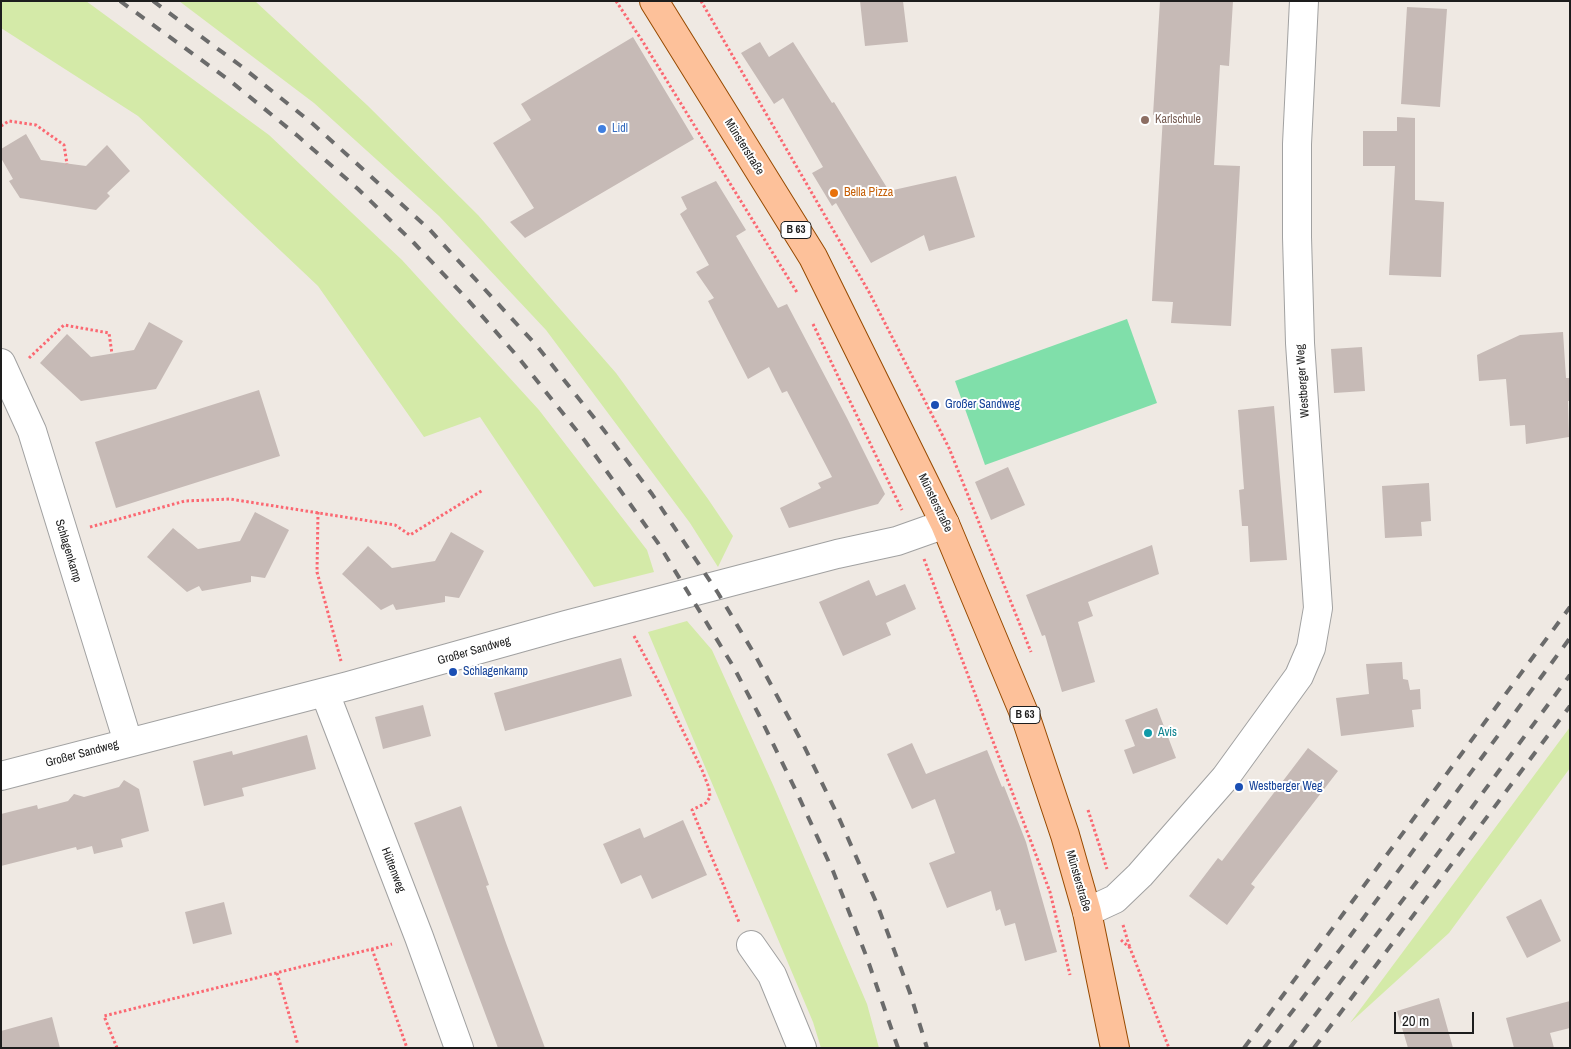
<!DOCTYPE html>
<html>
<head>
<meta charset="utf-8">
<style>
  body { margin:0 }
  #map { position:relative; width:1571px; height:1049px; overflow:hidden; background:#efe9e3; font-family:"Archivo Narrow",sans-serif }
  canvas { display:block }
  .frame { position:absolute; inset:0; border:2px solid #1d1d1d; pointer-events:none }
  .scale { position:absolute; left:1394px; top:1012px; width:80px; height:22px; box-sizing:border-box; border:2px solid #1d1d1d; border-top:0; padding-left:6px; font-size:15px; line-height:18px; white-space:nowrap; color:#1d1d1d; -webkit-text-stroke:4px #fff; paint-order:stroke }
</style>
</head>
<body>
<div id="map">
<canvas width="1571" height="1049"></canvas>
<div class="frame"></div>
<div class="scale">20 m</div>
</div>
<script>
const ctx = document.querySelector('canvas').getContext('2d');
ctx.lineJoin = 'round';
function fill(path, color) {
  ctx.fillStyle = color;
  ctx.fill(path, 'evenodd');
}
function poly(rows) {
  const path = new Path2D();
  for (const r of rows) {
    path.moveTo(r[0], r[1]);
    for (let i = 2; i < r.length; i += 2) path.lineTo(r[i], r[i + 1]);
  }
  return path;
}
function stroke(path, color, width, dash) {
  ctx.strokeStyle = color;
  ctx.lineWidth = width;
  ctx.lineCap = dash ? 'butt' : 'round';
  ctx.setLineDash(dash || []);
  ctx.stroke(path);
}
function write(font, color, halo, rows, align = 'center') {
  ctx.font = font + ' "Archivo Narrow",sans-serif';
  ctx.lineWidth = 4;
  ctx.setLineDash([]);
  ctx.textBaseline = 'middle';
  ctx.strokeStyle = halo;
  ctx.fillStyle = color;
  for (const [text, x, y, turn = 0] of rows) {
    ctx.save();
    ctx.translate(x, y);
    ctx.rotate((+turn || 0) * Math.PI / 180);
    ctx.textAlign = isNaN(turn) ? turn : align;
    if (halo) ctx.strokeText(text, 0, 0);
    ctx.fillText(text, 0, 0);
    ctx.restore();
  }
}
fill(poly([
  [1,1,86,1,269,135,402,260,539,410,647,550,654,572,594,587,480,417,424,437,318,286,138,116,1,28],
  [179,1,255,1,367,105,478,215,616,373,708,499,733,536,718,567,690,523,546,330,439,216,314,103],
  [687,621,712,650,774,787,867,1004,879,1048,821,1048,813,1022,648,632],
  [1570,727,1570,768,1449,933,1350,1023]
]), '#d4eaa8');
fill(poly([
  [1127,319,1157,403,985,465,955,381]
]), '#80dfaa');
fill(poly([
  [860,1,903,1,908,42,865,46],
  [1160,1,1233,1,1229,66,1220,65,1214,165,1240,166,1231,326,1171,323,1173,302,1152,301,1163,116,1153,115],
  [1407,7,1447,9,1440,107,1401,104],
  [633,37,694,139,525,238,510,222,534,208,493,143,531,120,521,104],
  [760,42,769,57,793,42,832,103,834,102,889,191,956,176,975,237,929,251,924,235,871,263,836,203,832,206,812,173,823,167,783,98,774,104,741,53],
  [1397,117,1415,118,1415,200,1444,202,1441,277,1389,275,1395,166,1363,166,1363,131,1397,131],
  [26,134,41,160,86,166,107,145,130,171,107,193,110,196,96,210,20,198,9,181,13,179,1,158,1,149],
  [716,181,746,230,736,236,778,308,787,304,847,418,885,494,878,504,789,528,780,508,821,488,818,483,832,477,787,391,782,393,769,367,748,379,708,301,714,298,696,272,709,265,680,214,687,209,681,197],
  [149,322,183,341,156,389,81,401,40,363,67,334,91,357,134,350],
  [1563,332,1566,378,1570,378,1570,401,1568,401,1569,437,1526,444,1525,425,1510,426,1506,379,1479,381,1477,355,1520,335],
  [1362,347,1365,391,1334,393,1331,349],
  [259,390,280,456,116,508,95,442],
  [1274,406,1287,560,1250,562,1248,526,1242,526,1239,490,1244,489,1238,410],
  [1008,467,1025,505,991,520,975,482],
  [1429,483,1431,521,1421,522,1422,536,1385,538,1382,486],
  [255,512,289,530,265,578,251,576,251,582,202,591,199,586,187,592,147,557,173,528,198,549,240,541],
  [451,532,484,551,459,598,445,596,445,602,396,610,393,604,381,610,342,574,368,546,392,568,435,561],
  [1152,545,1159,574,1088,602,1093,616,1078,622,1095,682,1062,692,1045,635,1042,636,1026,595],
  [869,580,876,596,905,584,916,609,886,623,891,635,843,656,819,602],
  [621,658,632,696,505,731,494,693],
  [1402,662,1403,679,1408,680,1410,690,1420,689,1421,709,1412,710,1414,727,1341,736,1336,698,1369,694,1366,664],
  [423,705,431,736,383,749,375,717],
  [1157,708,1176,758,1133,774,1124,750,1135,746,1125,720],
  [307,735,316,769,242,788,244,796,204,806,193,761,232,751,233,755],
  [912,743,926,774,987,750,1002,787,1004,786,1026,842,1057,952,1025,961,1015,923,1005,926,1000,909,996,911,991,891,947,908,929,863,955,853,935,799,912,809,887,754],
  [1308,748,1338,771,1251,884,1255,887,1227,925,1189,896,1218,858,1222,861],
  [124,780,139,789,149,831,121,839,123,847,94,854,92,846,77,850,76,847,1,866,1,814,37,805,38,809,68,801,74,794,84,797,119,787],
  [461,806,489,885,486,886,506,943,545,1048,498,1048,414,823],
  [683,820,707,875,652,899,641,875,621,884,603,844,640,828,644,838],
  [1541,899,1561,941,1527,958,1506,917],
  [224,902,232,934,193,944,185,912],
  [1439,998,1453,1048,1408,1048,1397,1011],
  [1570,1001,1570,1028,1550,1033,1554,1048,1514,1048,1506,1018],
  [52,1017,60,1048,1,1048,1,1031]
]), '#c6bab6');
const minor = poly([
  [1,363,32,431,128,742],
  [325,693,419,937,459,1048],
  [1,776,348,686,566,625,837,554,897,541,945,524],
  [1087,912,1115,899,1140,875,1225,778,1299,676,1311,648,1318,608,1300,343,1297,237,1297,144,1304,1],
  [751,945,772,975,802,1048]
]);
const major = poly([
  [654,1,813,257,945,524,1026,718,1065,835,1087,912,1115,1048]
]);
stroke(minor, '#a1a1a1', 30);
stroke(major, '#974a00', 30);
stroke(poly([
  [616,1,643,42,798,294],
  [701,1,869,292,949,448,1031,652],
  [1,126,9,121,36,125,64,145,67,164],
  [813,324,902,510],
  [29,358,64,325,109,333,112,354],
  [318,512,317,572,341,661],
  [90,527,185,501,230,499,395,525,410,535,483,490],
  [924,559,1050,892,1070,975],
  [634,636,664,692,702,770,709,788,710,797,706,803,692,810,739,922],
  [1088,810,1107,869],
  [1123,925,1130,948],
  [1121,940,1130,948,1169,1048],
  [372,949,407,1048],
  [277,973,298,1045],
  [117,1048,104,1016,392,944]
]), '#fb6872', 3, [2.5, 2.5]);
stroke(minor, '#fff', 28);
stroke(major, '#fdc19a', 28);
stroke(poly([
  [120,1,229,80,299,137,358,189,414,243,468,300,518,357,585,441,658,543,733,666,758,713,798,795,833,871,867,958,898,1048],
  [153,1,241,66,313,124,430,230,537,346,603,429,652,494,718,593,755,655,804,746,839,818,877,904,910,993,927,1048],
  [1244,1048,1570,607],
  [1264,1048,1345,943,1570,638],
  [1290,1048,1421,876,1570,675],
  [1314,1048,1570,706]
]), '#6b6b6b', 4, [10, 10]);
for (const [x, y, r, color] of [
  [1145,120,5,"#8d6e63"],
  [602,129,5,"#3f7fe0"],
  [834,193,5,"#e8710a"],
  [935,405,5,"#1a4fb4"],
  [453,672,5,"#1a4fb4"],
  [1148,733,5,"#0f9aa8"],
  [1239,787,5,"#1a4fb4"]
]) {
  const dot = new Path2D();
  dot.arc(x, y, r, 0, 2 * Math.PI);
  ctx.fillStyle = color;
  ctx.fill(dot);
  stroke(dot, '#fff', 2);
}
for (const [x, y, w] of [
  [796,230,30],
  [1025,715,30]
]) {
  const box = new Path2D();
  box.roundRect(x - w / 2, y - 8.5, w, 17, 4);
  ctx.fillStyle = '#fff';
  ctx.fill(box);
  stroke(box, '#1d1d1d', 1);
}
write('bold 11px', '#1d1d1d', null, [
  ["B 63",796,230],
  ["B 63",1025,715]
]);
write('12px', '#785e54', '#fff', [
  ["Karlschule",1155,120]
], 'left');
write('12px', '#366cbe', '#fff', [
  ["Lidl",612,129]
], 'left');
write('12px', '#1d1d1d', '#fff', [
  ["Münsterstraße",744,147,58],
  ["Westberger Weg",1303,381,-94],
  ["Münsterstraße",935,503,64],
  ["Schlagenkamp",68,551,73],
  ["Großer Sandweg",474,651,-16],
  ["Großer Sandweg",82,754,-15],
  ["Hüttenweg",393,870,69],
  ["Münsterstraße",1078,881,74]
]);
write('12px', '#c56008', '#fff', [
  ["Bella Pizza",844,193]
], 'left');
write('12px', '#164399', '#fff', [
  ["Großer Sandweg",945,405],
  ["Schlagenkamp",463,672],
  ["Westberger Weg",1249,787]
], 'left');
write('12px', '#0d838f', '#fff', [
  ["Avis",1158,733]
], 'left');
</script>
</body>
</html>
